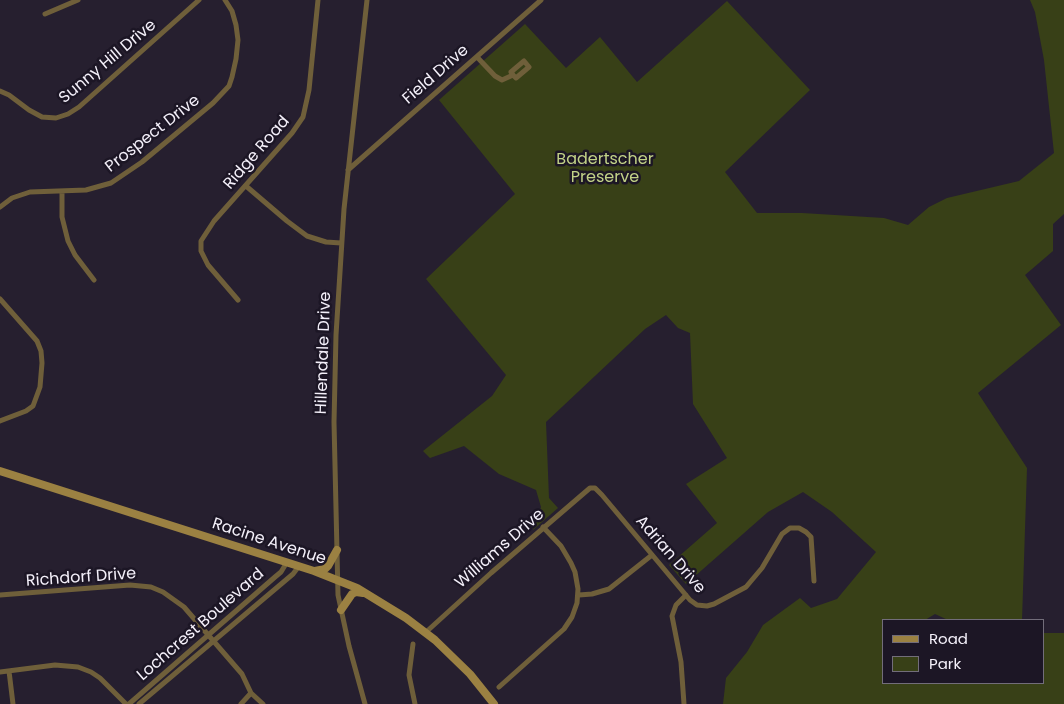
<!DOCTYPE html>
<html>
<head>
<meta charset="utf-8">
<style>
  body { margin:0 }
  #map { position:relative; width:1064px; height:704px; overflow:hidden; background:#261f2f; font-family:Poppins,sans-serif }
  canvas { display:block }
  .legend { position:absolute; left:882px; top:619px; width:162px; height:65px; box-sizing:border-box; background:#1c1625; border:1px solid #726d7a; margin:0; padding:6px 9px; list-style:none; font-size:15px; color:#f4f0fa }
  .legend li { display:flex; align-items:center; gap:10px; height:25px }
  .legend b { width:25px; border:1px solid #726d7a }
</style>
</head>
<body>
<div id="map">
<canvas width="1064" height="704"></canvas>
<ul class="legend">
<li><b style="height:6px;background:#9b8142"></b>Road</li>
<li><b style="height:14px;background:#384017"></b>Park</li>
</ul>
</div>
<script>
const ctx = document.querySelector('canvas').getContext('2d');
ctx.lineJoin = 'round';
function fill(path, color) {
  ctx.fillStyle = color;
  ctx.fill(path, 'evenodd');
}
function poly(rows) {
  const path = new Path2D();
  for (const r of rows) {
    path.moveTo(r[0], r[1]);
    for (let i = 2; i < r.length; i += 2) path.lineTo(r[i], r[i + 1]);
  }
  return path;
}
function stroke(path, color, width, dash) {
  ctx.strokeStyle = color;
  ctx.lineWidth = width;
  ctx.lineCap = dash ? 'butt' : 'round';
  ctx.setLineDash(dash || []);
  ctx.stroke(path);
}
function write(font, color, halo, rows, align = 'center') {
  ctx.font = font + ' Poppins,sans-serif';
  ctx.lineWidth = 5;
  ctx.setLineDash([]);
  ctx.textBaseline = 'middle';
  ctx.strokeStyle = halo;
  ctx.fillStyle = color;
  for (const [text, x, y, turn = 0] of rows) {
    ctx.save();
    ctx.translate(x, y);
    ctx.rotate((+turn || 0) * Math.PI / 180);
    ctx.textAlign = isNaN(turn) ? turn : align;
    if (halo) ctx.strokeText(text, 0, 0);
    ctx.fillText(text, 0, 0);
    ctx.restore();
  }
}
fill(poly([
  [1030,0,1064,0,1064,214,1053,224,1053,251,1025,275,1061,325,978,393,1027,468,1022,620,948,620,935,614,925,620,883,620,883,683,1043,683,1043,633,1064,633,1064,704,723,704,726,678,747,652,763,625,800,598,811,608,837,599,876,552,832,512,803,492,768,512,686,584,669,565,717,523,686,484,727,458,693,404,690,333,678,328,666,315,645,329,546,422,549,498,558,508,533,530,541,507,536,490,499,474,464,446,430,458,423,451,492,396,506,375,426,279,515,194,439,100,525,24,566,68,600,37,637,82,727,1,810,90,725,172,757,213,802,213,884,218,908,225,929,207,947,198,1019,181,1054,153,1044,60,1035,12]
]), '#384017');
stroke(poly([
  [45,14,78,0],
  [477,57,495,76,502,80,513,75,511,72,524,61,529,67,516,78,513,75],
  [0,91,9,95,29,110,42,117,56,118,68,114,79,107,199,0],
  [348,170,541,0],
  [246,186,287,221,307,236,326,242,341,243],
  [62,192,62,217,68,241,75,255,94,280],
  [0,207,12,198,30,192,86,190,111,183,142,162,213,103,229,86,232,77,236,59,238,40,236,25,232,11,225,0],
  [0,299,37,341,41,351,42,363,40,387,33,406,26,411,0,421],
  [238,300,208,265,201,251,201,241,214,221,292,133,303,117,309,90,318,0],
  [0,595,130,585,151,587,163,592,184,607,242,674,251,693,241,704],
  [579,595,592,594,609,589,652,555],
  [425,633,491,573,590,488,595,488,602,495,690,600,697,605,707,606,714,604,746,587,762,568,782,534,790,528,799,528,806,532,811,537,814,581],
  [413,644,409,675,415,704],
  [9,671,13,704],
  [0,672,55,665,78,667,91,672,100,678,126,704],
  [499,687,564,629,572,617,577,603,578,589,575,572,571,563,561,546,543,527],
  [251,693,263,704],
  [129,704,275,577,281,572,287,562],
  [139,704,293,574,299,566],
  [365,704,349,646,338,595,334,422,336,335,344,209,367,0],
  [684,704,681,662,672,616,676,605,686,595]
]), '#6f5f3a', 5);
stroke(poly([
  [0,471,314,571,357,588,406,618,435,640,470,674,494,704],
  [315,571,325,569,328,566,337,550],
  [341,610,352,594,356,592,363,593]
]), '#9b8142', 8);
write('16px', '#f4f0fa', '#1c1625', [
  ["Sunny Hill Drive",108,62,-40],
  ["Field Drive",436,75,-41],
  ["Prospect Drive",153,134,-38],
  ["Ridge Road",257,153,-49],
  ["Hillendale Drive",324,353,-88],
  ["Racine Avenue",269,542,18],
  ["Williams Drive",500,549,-41],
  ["Adrian Drive",670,555,49],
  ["Richdorf Drive",81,578,-4],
  ["Lochcrest Boulevard",201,625,-41]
]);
write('16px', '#c2d287', '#1c1625', [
  ["Badertscher",605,160],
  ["Preserve",605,178]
]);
</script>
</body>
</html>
